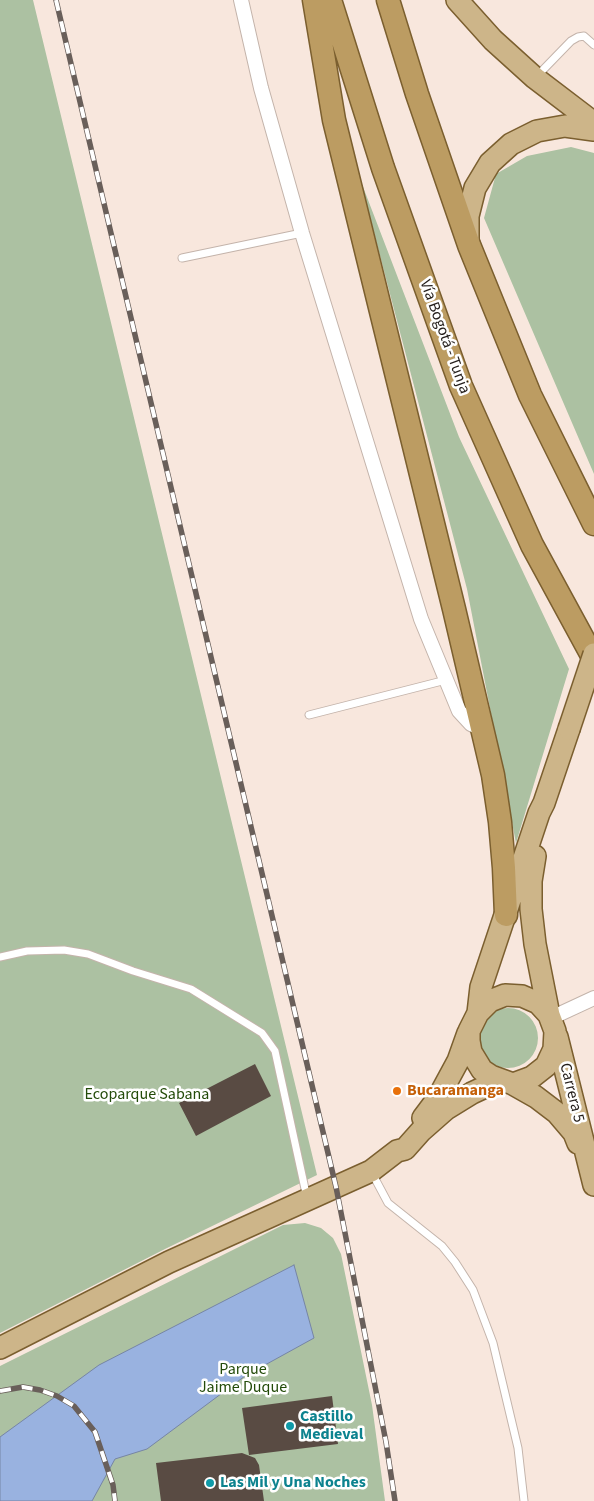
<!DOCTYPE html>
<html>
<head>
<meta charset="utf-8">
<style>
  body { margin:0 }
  canvas { display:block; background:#f8e7dd }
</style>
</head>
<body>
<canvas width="594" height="1501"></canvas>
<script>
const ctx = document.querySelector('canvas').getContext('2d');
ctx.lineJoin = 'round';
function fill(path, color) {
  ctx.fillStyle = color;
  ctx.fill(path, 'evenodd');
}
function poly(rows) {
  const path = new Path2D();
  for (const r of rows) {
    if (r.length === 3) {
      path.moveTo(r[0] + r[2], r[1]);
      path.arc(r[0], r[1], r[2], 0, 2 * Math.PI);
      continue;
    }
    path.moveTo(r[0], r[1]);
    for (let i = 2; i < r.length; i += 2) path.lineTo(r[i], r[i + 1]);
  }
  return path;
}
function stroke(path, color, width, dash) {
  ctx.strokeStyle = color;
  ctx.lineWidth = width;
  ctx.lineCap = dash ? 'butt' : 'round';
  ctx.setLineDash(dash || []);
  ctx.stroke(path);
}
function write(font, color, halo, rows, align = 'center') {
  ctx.font = font + ' "Source Sans 3",sans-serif';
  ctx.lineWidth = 5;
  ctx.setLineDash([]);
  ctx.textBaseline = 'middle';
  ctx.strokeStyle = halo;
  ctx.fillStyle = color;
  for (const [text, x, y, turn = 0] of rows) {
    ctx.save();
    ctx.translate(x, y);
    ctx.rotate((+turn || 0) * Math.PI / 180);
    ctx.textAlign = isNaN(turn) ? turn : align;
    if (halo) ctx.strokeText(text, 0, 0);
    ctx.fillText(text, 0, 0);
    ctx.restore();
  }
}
fill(poly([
  [0,0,33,0,317,1175,165,1249,0,1333],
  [571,147,594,153,594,474,484,218,496,174,527,156],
  [360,179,459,437,569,669,516,843,467,589],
  [508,1038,30],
  [305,1223,321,1228,333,1238,341,1254,372,1405,385,1501,0,1501,0,1366,283,1225]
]), '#acc1a2');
const water = poly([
  [294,1265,314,1338,245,1376,147,1449,115,1459,92,1501,0,1501,0,1437,99,1365,294,1265]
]);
fill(water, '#99b2e0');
stroke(water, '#7685a5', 1);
fill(poly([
  [255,1064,271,1096,196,1136,179,1103],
  [332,1396,338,1444,249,1455,242,1408],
  [242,1453,255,1458,259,1465,264,1501,161,1501,156,1463]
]), '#594b43');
const service = poly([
  [537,76,571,41,578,37,584,36,594,45],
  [182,258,302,233],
  [309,715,446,680],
  [0,957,27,951,64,950,88,954,133,971,191,989,262,1033,275,1051,307,1198],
  [372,1173,388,1203,442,1246,455,1262,473,1290,493,1343,518,1448,524,1501]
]);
const minor = poly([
  [241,0,261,88,302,233,421,619,459,711,471,724,483,730],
  [551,1018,594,998]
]);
const primary = poly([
  [457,0,493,40,535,78,594,123],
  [468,240,468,216,475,188,490,163,511,144,537,131,565,126,594,130],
  [535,856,531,881,531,909,535,944,549,1015],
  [505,995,522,996,538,1003,549,1015,555,1031,554,1049,546,1066,532,1077,513,1084,491,1076,482,1070,471,1052,469,1041,469,1031,478,1013,490,1001,505,995],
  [478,1013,481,987,539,813,544,803,569,729],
  [557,1037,594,1185],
  [513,1084,536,1097,557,1113,574,1133,578,1143],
  [423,1118,438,1098,458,1061,468,1033],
  [0,1348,169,1262,371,1171,397,1151,405,1149,421,1131,446,1109,472,1093,500,1080]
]);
const trunk = poly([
  [314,0,334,120,454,609,493,775,500,822,504,868,506,915],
  [330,0,383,168,461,386,532,545,594,659],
  [388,0,417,94,469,245,530,395,594,524]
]);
stroke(service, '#c4b4ab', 9);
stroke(minor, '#c4b4ab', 16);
stroke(primary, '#7b5f2f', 24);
stroke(trunk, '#7b5f2f', 25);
stroke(service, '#fff', 7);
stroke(minor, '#fff', 14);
stroke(primary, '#cdb589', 21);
stroke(trunk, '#bc9c62', 22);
const rail = poly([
  [56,0,336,1187,386,1442,395,1501],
  [0,1391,23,1387,40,1390,57,1396,74,1406,95,1432,113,1485,115,1501]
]);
stroke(rail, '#695f5a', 5.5);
stroke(rail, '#fff', 4, [11]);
const primaryBridge = poly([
  [569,729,594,654]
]);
stroke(primaryBridge, '#7b5f2f', 24, []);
stroke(primaryBridge, '#cdb589', 21);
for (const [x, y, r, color] of [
  [397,1091,5,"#e8710a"],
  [290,1426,5,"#0f9aa8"],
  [210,1483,5,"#0f9aa8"]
]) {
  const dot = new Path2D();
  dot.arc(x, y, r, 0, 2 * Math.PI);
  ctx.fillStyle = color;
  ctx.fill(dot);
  stroke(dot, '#fff', 2);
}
write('16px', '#231d1a', '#fff', [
  ["Vía Bogotá - Tunja",444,337,70],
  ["Carrera 5",571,1093,76]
]);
write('bold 16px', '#c56008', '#fff', [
  ["Bucaramanga",407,1091]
], 'left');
write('16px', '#234b09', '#fff', [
  ["Ecoparque Sabana",147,1095],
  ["Parque",243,1370],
  ["Jaime Duque",243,1388]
]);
write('bold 16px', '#0d838f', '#fff', [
  ["Castillo",300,1417],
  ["Medieval",300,1435],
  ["Las Mil y Una Noches",220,1483]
], 'left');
</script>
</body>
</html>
